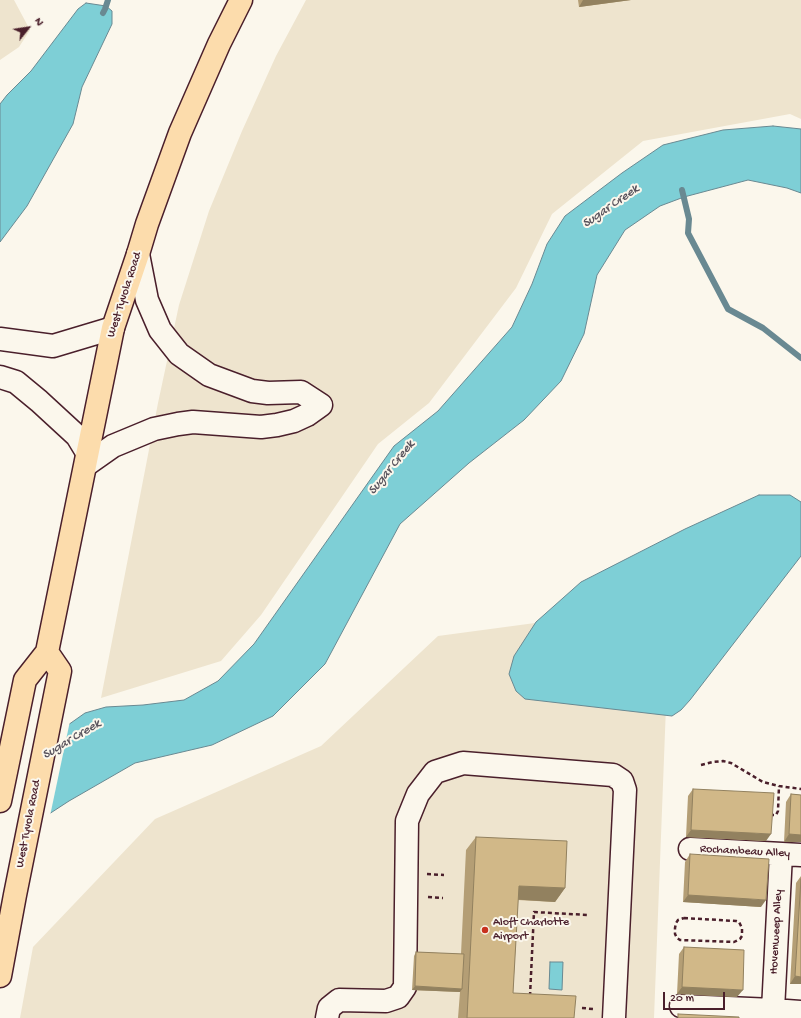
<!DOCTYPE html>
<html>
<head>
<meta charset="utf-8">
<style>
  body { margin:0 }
  #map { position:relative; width:801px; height:1018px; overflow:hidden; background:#fbf7ec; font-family:"Gochi Hand",sans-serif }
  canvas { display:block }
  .north { position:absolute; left:8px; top:8px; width:40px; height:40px; -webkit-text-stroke:3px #fbf7ec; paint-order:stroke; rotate:60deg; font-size:11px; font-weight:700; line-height:16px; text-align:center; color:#4a1f2b }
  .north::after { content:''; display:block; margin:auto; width:14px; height:18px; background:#4a1f2b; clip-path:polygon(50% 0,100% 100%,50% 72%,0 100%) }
  .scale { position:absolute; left:663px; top:992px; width:62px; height:18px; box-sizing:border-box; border:2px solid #4a1f2b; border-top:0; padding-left:5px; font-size:12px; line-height:14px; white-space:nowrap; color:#4a1f2b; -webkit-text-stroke:3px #fbf7ec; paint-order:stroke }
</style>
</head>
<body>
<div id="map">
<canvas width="801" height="1018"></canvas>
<div class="north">N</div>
<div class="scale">20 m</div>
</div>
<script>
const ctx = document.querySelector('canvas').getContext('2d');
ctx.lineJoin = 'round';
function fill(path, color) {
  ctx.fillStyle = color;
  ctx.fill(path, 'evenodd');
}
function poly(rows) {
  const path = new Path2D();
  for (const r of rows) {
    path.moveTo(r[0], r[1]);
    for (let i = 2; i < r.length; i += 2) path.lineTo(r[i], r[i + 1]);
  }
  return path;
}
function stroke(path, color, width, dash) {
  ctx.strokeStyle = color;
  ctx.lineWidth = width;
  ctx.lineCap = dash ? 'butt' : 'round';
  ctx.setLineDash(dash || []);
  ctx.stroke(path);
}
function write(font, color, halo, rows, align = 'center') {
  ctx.font = font + ' "Gochi Hand",sans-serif';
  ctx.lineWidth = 4;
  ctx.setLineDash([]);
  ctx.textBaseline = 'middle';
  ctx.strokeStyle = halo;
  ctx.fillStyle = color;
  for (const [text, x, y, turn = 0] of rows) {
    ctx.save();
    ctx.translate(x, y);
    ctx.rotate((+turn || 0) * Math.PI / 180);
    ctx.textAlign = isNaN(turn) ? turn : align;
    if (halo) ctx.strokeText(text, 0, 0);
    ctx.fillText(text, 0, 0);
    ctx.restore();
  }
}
fill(poly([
  [0,0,14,0,30,30,19,47,0,60],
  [306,0,801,0,801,119,790,114,643,141,552,214,516,288,429,403,378,444,261,615,221,661,101,698,158,403,179,305,209,211,242,131,276,56],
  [647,608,669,628,654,1018,20,1018,33,947,155,819,321,746,438,636]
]), '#eee4ce');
const water = poly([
  [86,3,106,6,112,11,112,24,82,87,73,124,27,206,0,242,0,104,7,95,31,71,78,9,86,3],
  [773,126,801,129,801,193,787,188,748,180,684,197,660,206,625,230,597,275,584,334,561,381,524,420,469,463,400,524,325,664,273,716,212,745,135,763,69,801,0,846,0,773,85,713,106,707,143,705,184,700,218,681,254,644,394,446,438,411,512,327,532,284,547,244,565,216,622,173,663,145,723,130,773,126],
  [759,495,790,495,801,502,801,556,690,700,681,710,672,716,525,699,516,691,509,674,514,656,536,622,581,582,685,529,759,495],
  [550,962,563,962,562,990,549,989,550,962]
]);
fill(water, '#7ecfd6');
stroke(water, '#698992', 1);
fill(poly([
  [70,721,50,816,0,848,0,770]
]), '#fbf7ec');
stroke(poly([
  [103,13,105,9,108,0],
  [682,190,689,219,688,233,728,309,763,328,801,358]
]), '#698992', 6);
const minor = poly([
  [0,339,53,346,113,328],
  [0,377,16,382,39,401,77,436,88,454],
  [86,465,113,446,154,429,178,424,193,422,261,427,277,425,294,421,307,415,321,405,301,392,268,393,252,391,209,375,179,354,160,330,147,300,138,254],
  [690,849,801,855],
  [681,1006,773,1010,801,1012],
  [773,1010,781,854],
  [327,1018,329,1008,339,1000,386,1001,398,997,405,987,407,821,418,794,435,772,463,763,613,775,622,781,625,790,614,1018]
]);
const major = poly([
  [0,801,25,680,47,652,113,328,138,254,147,224,180,133,219,44,241,0],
  [0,976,15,895,60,671,47,652]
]);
stroke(minor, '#4a1f2b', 25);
stroke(major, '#4a1f2b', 25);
stroke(poly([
  [701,765,713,762,723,761,731,763,763,782,779,786,801,789],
  [770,815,776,815,778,811,779,786],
  [427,874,444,875],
  [428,897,443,898],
  [684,918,736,921,739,922,742,928,742,936,740,939,734,942,680,940,677,938,675,934,675,928,676,923,678,920,684,918],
  [530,996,534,912,587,915],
  [582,1008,593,1009]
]), '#4a1f2b', 2.5, [4, 3]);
stroke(minor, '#fbf7ec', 22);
stroke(major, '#fcdcac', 22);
fill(poly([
  [578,0,631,0,579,7],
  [693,789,766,841,686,837,688,796],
  [791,794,801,795,801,842,784,842,786,802],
  [476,837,565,888,555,902,518,900,513,993,574,1018,458,1018,460,992,412,990,414,956,416,952,461,954,466,850],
  [690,854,761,907,683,902,685,862],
  [801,876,801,984,790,984,796,883],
  [684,947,737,997,677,994,679,954]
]), '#b49e75');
fill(poly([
  [583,0,631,0,579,7],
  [691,830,771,834,766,841,686,837],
  [789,834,801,835,801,842,784,842],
  [519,886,565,888,555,902,509,899],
  [688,895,766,900,761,907,683,902],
  [795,976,801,977,801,984,790,984],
  [415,986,462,989,460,992,412,990],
  [682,987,743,990,737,997,677,994]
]), '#92815f');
const building = poly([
  [693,789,774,793,771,834,691,830,693,789],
  [791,794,801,795,801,835,789,834,791,794],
  [476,837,567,841,565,888,519,886,513,993,576,996,574,1018,467,1018,476,837],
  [690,854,769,859,766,900,688,895,690,854],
  [801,879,801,977,795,976,801,879],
  [684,947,744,950,743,990,682,987,684,947],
  [416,952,464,954,462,989,415,986,416,952],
  [678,1014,739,1017,739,1018,678,1018,678,1014]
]);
fill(building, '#d1b888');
stroke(building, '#92815f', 1);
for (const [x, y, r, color] of [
  [485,930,4,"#c8321e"]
]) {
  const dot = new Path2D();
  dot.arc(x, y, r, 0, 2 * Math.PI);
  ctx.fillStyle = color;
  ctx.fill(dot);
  stroke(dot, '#fbf7ec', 1.5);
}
write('12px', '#4a1f2b', '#fbf7ec', [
  ["West Tyvola Road",125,295,-72],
  ["West Tyvola Road",29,824,-79],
  ["Rochambeau Alley",745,852,3],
  ["Hovenweep Alley",777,932,-87]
]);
write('12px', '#4a1f2b', '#fbf7ec', [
  ["Aloft Charlotte",493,923],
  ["Airport",493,937]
], 'left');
write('italic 13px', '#5a545e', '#fbf7ec', [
  ["Sugar Creek",611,207,-35],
  ["Sugar Creek",392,468,-51],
  ["Sugar Creek",72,740,-31]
]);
</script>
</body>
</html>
